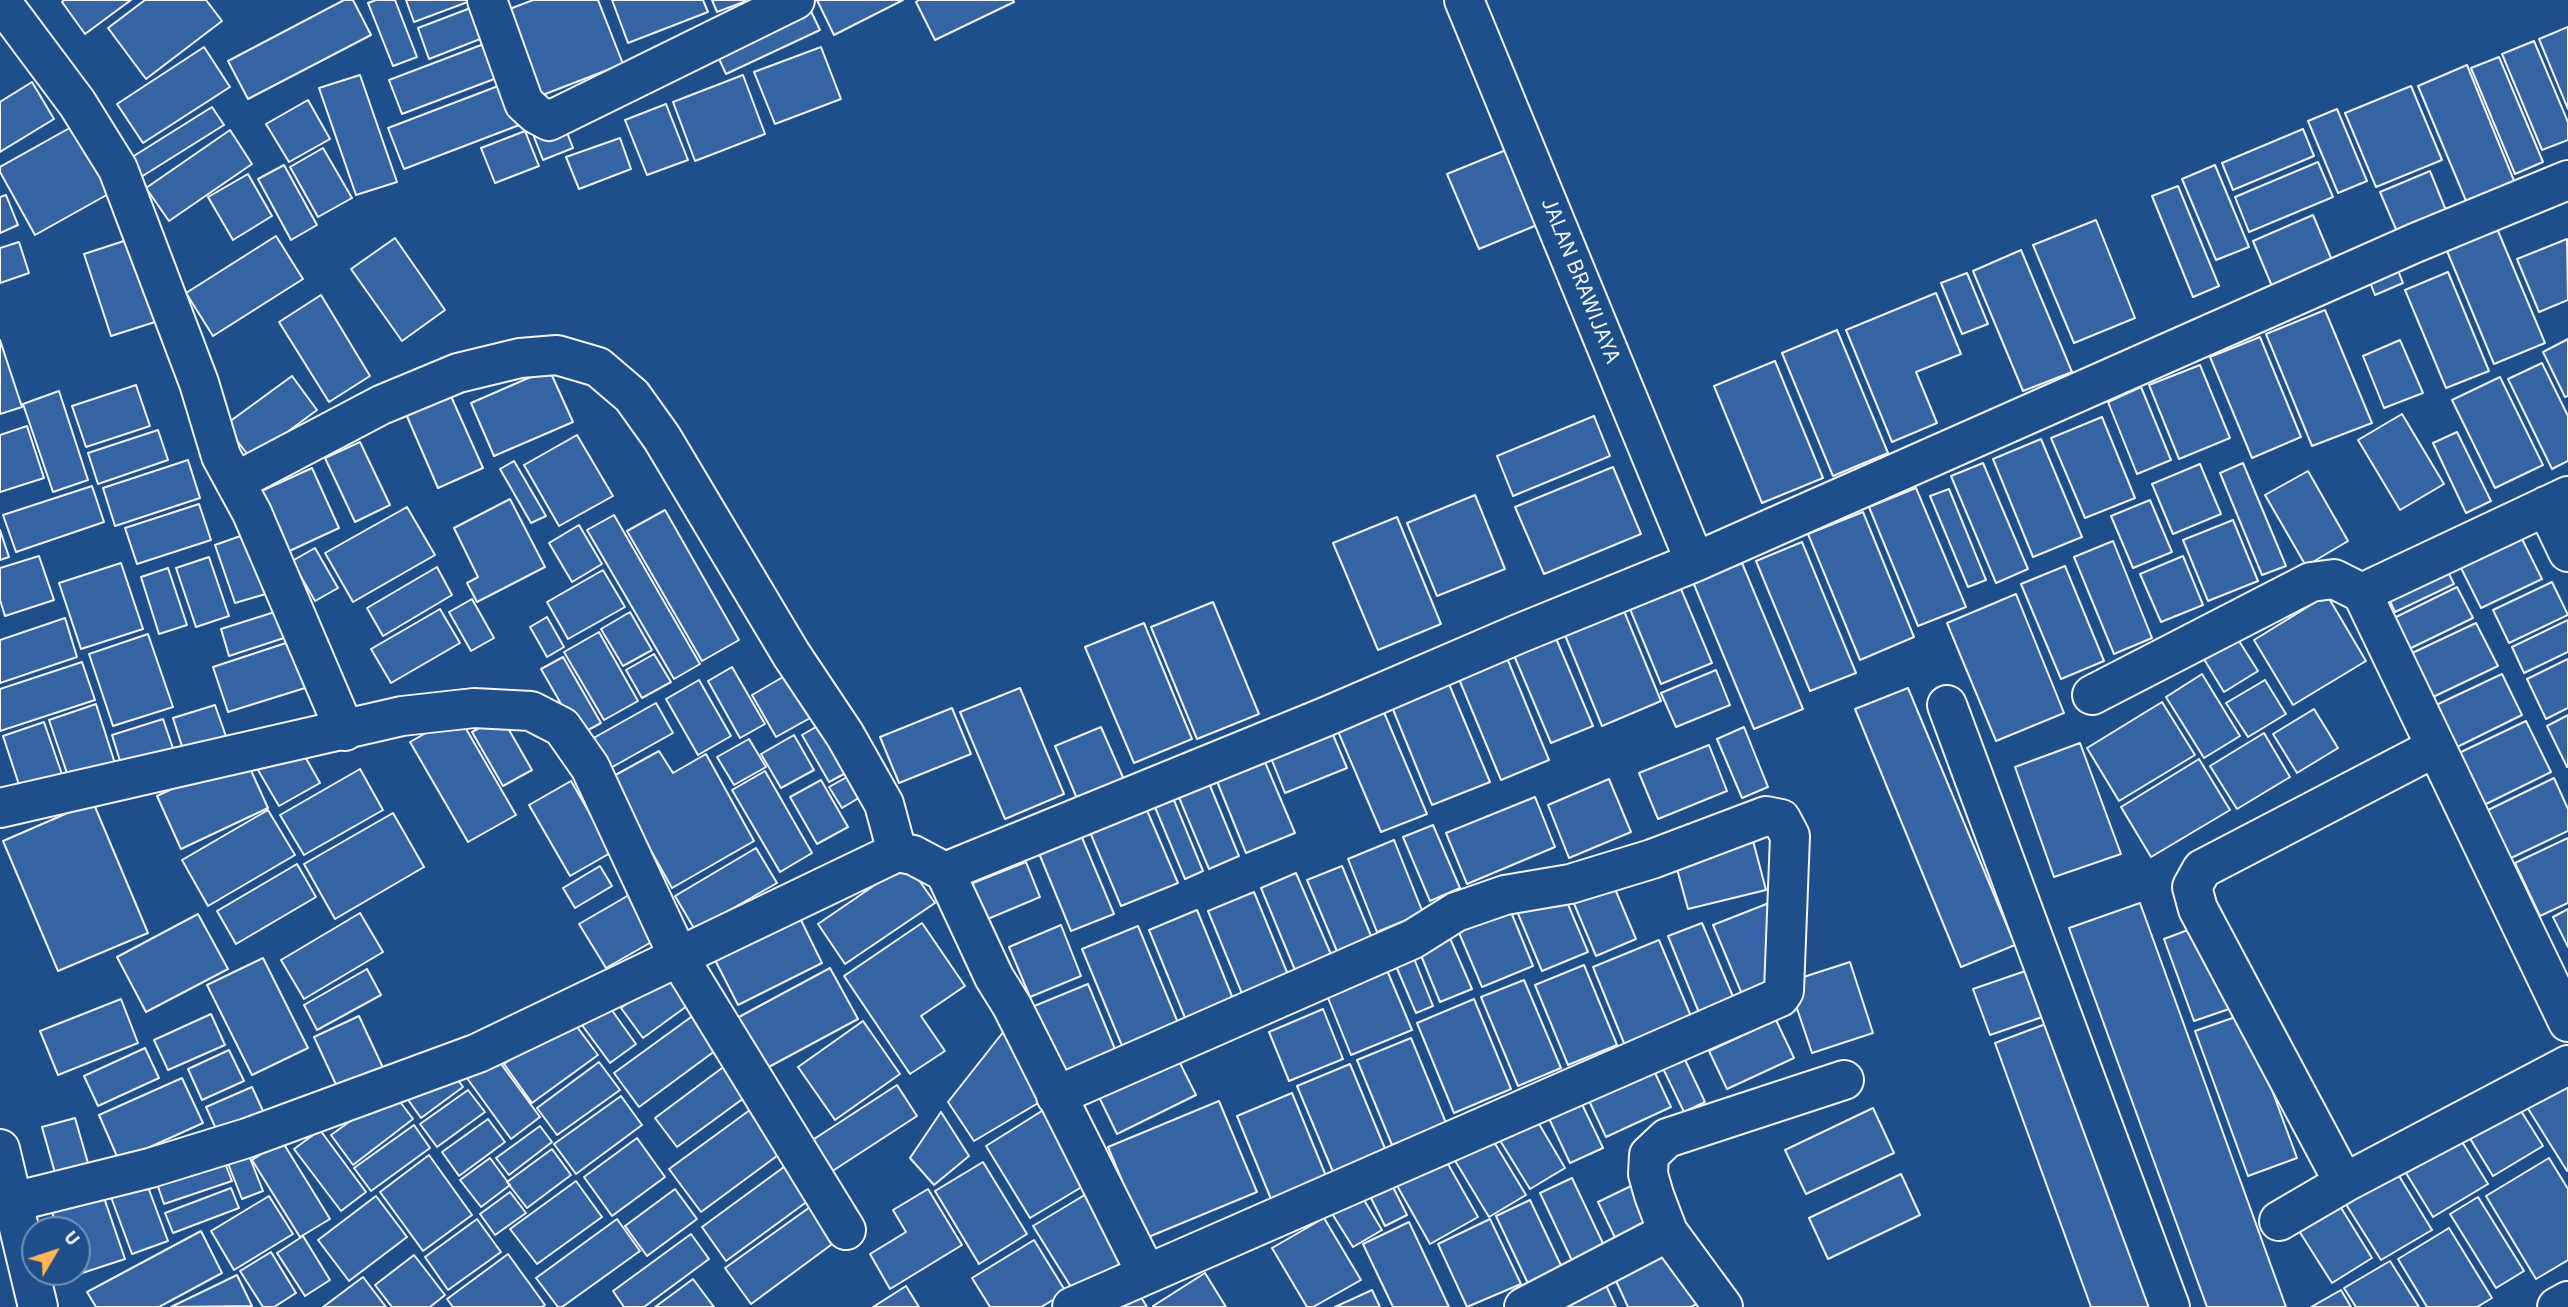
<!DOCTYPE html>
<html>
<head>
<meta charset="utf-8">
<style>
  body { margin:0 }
  #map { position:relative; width:2568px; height:1307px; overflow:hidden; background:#1f4e8c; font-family:"Source Sans 3",sans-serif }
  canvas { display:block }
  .north { position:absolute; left:21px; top:1216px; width:70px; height:70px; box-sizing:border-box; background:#1f4e8c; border:2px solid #7391ba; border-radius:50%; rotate:51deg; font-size:19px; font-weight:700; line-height:28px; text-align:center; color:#f2f6ff }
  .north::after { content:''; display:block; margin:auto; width:24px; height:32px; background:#ffb74d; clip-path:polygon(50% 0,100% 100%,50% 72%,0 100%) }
</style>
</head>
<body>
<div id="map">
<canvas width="2568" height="1307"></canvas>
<div class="north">U</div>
</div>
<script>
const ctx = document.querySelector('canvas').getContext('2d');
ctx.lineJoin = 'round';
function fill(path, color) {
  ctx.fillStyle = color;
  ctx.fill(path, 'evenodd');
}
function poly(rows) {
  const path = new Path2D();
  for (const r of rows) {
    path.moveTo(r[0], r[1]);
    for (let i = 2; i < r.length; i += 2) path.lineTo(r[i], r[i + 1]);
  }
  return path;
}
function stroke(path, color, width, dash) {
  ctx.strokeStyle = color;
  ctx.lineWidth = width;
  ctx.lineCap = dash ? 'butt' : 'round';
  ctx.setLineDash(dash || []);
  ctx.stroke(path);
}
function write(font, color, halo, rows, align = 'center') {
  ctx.font = font + ' "Source Sans 3",sans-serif';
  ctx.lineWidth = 5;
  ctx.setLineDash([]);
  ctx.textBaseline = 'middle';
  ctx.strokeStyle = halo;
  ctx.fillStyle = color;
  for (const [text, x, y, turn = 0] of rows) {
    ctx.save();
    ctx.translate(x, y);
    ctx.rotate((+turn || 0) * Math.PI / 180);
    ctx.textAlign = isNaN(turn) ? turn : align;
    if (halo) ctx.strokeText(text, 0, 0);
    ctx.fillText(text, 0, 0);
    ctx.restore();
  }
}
const building = poly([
  [64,0,131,0,85,34,62,2,64,0],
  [145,0,206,0,222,21,146,79,108,28,145,0],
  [344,0,353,0,371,35,248,99,228,61,344,0],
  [376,0,395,0,417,57,393,66,368,3,376,0],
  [406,0,473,0,414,22,406,0],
  [533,0,598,0,623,64,540,96,507,10,533,0],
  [612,0,703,0,708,12,628,43,612,0],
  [712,0,749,0,717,12,712,0],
  [817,0,903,0,834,35,817,0],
  [919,0,1013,0,1014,2,935,40,916,2,919,0],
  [807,3,820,30,726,74,714,48,807,3],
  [481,4,493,34,429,59,418,28,481,4],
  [2568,27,2568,109,2539,39,2568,27],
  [497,39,510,73,402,114,389,80,497,39],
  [2534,41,2568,122,2568,140,2542,150,2502,54,2534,41],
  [204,47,230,87,143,143,117,104,204,47],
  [821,47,841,99,775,124,754,72,821,47],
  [2499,57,2543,162,2515,174,2471,68,2499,57],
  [2467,65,2517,188,2469,208,2418,86,2467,65],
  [360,75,397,182,356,195,319,88,360,75],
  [743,75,765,134,695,161,673,102,743,75],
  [32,82,54,119,0,152,0,102,32,82],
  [506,83,522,124,404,169,388,128,506,83],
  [2411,86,2442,160,2376,187,2345,113,2411,86],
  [308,100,330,139,289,162,266,124,308,100],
  [666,104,688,160,647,175,625,120,666,104],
  [212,107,224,125,141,177,129,159,212,107],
  [2337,109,2367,181,2338,193,2308,121,2337,109],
  [75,125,112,192,35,235,0,172,0,167,75,125],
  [564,125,573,148,543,160,534,137,564,125],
  [2303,129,2314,156,2233,190,2222,163,2303,129],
  [230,130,252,164,169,221,146,188,230,130],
  [525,131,539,166,495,183,481,148,525,131],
  [620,138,631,169,579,189,566,157,620,138],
  [323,148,352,198,318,217,290,167,323,148],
  [1506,150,1537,225,1479,249,1447,174,1506,150],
  [2318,162,2333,197,2249,232,2235,197,2318,162],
  [284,165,317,225,291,240,258,179,284,165],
  [2215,165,2249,247,2216,260,2182,179,2215,165],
  [2430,171,2447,213,2398,234,2380,192,2430,171],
  [248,174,272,216,233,240,208,197,248,174],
  [2178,186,2219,286,2193,297,2152,196,2178,186],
  [6,195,18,225,0,233,0,197,6,195],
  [2313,215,2334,265,2274,291,2253,241,2313,215],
  [2493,219,2545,343,2494,364,2442,239,2493,219],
  [2096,220,2135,318,2074,343,2033,245,2096,220],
  [276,236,303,279,213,336,186,293,276,236],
  [395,238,445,310,402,341,351,269,395,238],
  [2567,239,2568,300,2539,312,2517,259,2567,239],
  [127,240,155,322,111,336,84,254,127,240],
  [19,242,29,273,0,283,0,248,19,242],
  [2021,250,2072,372,2023,391,1973,271,2021,250],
  [2395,263,2403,283,2375,295,2367,275,2395,263],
  [2448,272,2489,371,2446,388,2405,290,2448,272],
  [1967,273,1988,324,1962,334,1941,283,1967,273],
  [1936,293,1961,354,1916,372,1937,423,1892,442,1846,330,1936,293],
  [321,295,370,376,329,402,279,322,321,295],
  [2325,310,2372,423,2312,446,2266,334,2325,310],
  [1837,330,1888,453,1833,476,1782,353,1837,330],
  [2260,337,2301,437,2252,458,2210,357,2260,337],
  [2568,339,2568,396,2565,397,2543,352,2568,339],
  [0,340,22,407,0,414,0,340],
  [2400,340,2423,393,2384,408,2363,356,2400,340],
  [1775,361,1823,478,1762,503,1714,386,1775,361],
  [2542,363,2568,416,2568,461,2552,469,2508,379,2542,363],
  [2200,365,2230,438,2179,459,2149,385,2200,365],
  [549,369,573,422,494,456,471,403,549,369],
  [292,376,317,410,251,459,225,425,292,376],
  [2500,377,2543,465,2495,488,2452,400,2500,377],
  [136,385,150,426,86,447,72,406,136,385],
  [2141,387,2171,460,2137,474,2108,402,2141,387],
  [59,391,88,480,53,492,23,404,59,391],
  [450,394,483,468,438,488,406,414,450,394],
  [2402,414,2444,484,2400,510,2358,440,2402,414],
  [1594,416,1610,456,1513,496,1497,456,1594,416],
  [2102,417,2135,498,2085,518,2051,438,2102,417],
  [27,426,44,478,0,492,0,435,27,426],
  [158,430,168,460,98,484,88,453,158,430],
  [2457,432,2491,501,2466,513,2433,443,2457,432],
  [577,435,613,496,559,526,524,465,577,435],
  [2041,439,2082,537,2033,557,1993,459,2041,439],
  [360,442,390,505,355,522,325,458,360,442],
  [188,460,200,498,115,526,103,488,188,460],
  [514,461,546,516,531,523,500,469,514,461],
  [1983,463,2028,569,1996,583,1951,476,1983,463],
  [2243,463,2286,566,2262,575,2220,473,2243,463],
  [2200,464,2221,514,2173,534,2152,484,2200,464],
  [1613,467,1641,534,1544,574,1515,507,1613,467],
  [312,468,339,528,283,554,255,494,312,468],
  [2308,471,2348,541,2306,566,2265,495,2308,471],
  [92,486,104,522,16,552,3,515,92,486],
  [1916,488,1966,607,1918,626,1869,507,1916,488],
  [1949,489,1986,580,1968,587,1930,496,1949,489],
  [1475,495,1505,569,1437,596,1407,523,1475,495],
  [510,499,545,567,477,602,467,583,478,577,454,528,510,499],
  [2150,500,2172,552,2133,568,2111,516,2150,500],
  [199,504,211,540,137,564,125,528,199,504],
  [407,507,435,555,353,602,325,553,407,507],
  [665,510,739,640,702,661,627,531,665,510],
  [1863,512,1914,637,1860,660,1808,534,1863,512],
  [614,515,700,664,674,679,587,530,614,515],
  [1397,517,1441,624,1378,650,1333,543,1397,517],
  [2233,520,2258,581,2208,601,2183,540,2233,520],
  [579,525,602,564,572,582,549,543,579,525],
  [0,530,9,557,0,560,0,530],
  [2518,531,2542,579,2481,608,2457,560,2518,531],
  [249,533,269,593,235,603,215,545,249,533],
  [2113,541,2152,638,2114,654,2074,557,2113,541],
  [1802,542,1856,673,1810,691,1756,561,1802,542],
  [315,548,338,588,315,601,292,561,315,548],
  [39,556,54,600,5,616,0,600,0,568,39,556],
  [2183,556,2203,605,2161,622,2140,574,2183,556],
  [209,557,229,616,196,627,176,568,209,557],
  [2442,560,2454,584,2395,612,2384,588,2442,560],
  [121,563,143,629,81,649,59,583,121,563],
  [1742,563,1803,709,1754,729,1693,582,1742,563],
  [2065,566,2104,661,2061,679,2021,584,2065,566],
  [437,567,452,595,383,636,367,608,437,567],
  [168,568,187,625,159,634,141,577,168,568],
  [603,570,625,607,568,639,547,602,603,570],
  [2552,582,2568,615,2509,643,2493,610,2552,582],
  [2457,587,2473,618,2407,650,2392,619,2457,587],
  [1681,589,1712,663,1661,684,1630,609,1681,589],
  [2016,594,2064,713,1996,741,1947,623,2016,594],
  [2327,595,2366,661,2293,705,2254,640,2327,595],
  [472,599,494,638,471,651,449,612,472,599],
  [1213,602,1259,714,1197,739,1151,627,1213,602],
  [284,609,293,635,229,656,221,629,284,609],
  [440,609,460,643,391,683,371,649,440,609],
  [1624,611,1661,701,1602,726,1565,635,1624,611],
  [630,612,652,650,623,666,601,629,630,612],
  [547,617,564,647,547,657,530,627,547,617],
  [65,618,77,657,0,683,0,640,65,618],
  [2568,620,2568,652,2524,673,2512,647,2568,620],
  [1144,623,1192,739,1134,763,1085,647,1144,623],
  [2476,623,2498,666,2431,698,2410,654,2476,623],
  [2232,630,2258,671,2224,692,2199,651,2232,630],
  [599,632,638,701,604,720,564,652,599,632],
  [148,634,173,707,113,726,89,654,148,634],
  [1555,636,1593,726,1551,743,1513,653,1555,636],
  [289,642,305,688,228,712,213,667,289,642],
  [654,654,671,682,642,698,626,670,654,654],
  [563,657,601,723,579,735,541,669,563,657],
  [1507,658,1549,760,1501,780,1459,679,1507,658],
  [2568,659,2568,708,2546,719,2527,679,2568,659],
  [82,662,95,700,0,731,0,689,82,662],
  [732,667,765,724,740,738,708,681,732,667],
  [795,670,819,713,776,737,752,695,795,670],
  [1716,670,1730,705,1676,727,1661,693,1716,670],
  [2202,674,2240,736,2204,758,2166,697,2202,674],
  [2502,674,2522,715,2455,748,2434,706,2502,674],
  [699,680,731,736,698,755,666,699,699,680],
  [2265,680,2286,714,2248,737,2226,703,2265,680],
  [1449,684,1490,782,1432,805,1392,707,1449,684],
  [1020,688,1064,794,1005,819,960,712,1020,688],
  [1908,688,2015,945,1961,967,1855,709,1908,688],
  [2162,702,2195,755,2119,801,2087,748,2162,702],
  [656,703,673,733,607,770,590,740,656,703],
  [96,704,118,773,72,788,49,720,96,704],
  [215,705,229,745,186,759,173,718,215,705],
  [952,708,971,754,899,783,880,737,952,708],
  [2314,709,2338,748,2297,773,2273,734,2314,709],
  [1383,710,1427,814,1381,832,1337,729,1383,710],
  [458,715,516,815,468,842,410,742,458,715],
  [2568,715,2568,767,2567,767,2547,726,2568,715],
  [501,716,532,770,503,786,472,732,501,716],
  [163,719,177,760,125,777,112,735,163,719],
  [828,720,855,768,829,782,802,735,828,720],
  [2526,721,2551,772,2484,805,2459,753,2526,721],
  [44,722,65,783,23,797,3,736,44,722],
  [1328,723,1347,768,1285,793,1267,748,1328,723],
  [1101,727,1125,782,1078,801,1055,746,1101,727],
  [1744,727,1768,787,1742,798,1717,739,1744,727],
  [2264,733,2290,777,2237,809,2210,766,2264,733],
  [794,735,814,770,781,788,761,754,794,735],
  [749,739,766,767,734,785,717,757,749,739],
  [2080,743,2121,854,2054,877,2015,767,2080,743],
  [1709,745,1727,791,1658,819,1639,773,1709,745],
  [299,746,320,783,279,806,258,770,299,746],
  [659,751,673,773,706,754,754,841,672,888,610,778,659,751],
  [244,755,268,808,181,849,157,796,244,755],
  [1262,755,1295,833,1246,853,1214,774,1262,755],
  [2199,759,2230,810,2151,857,2121,807,2199,759],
  [360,769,383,810,304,855,280,815,360,769],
  [765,771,812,853,780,872,732,790,765,771],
  [856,772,867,793,842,808,829,787,856,772],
  [1206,776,1239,856,1209,869,1175,788,1206,776],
  [2554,778,2568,809,2568,831,2509,859,2486,811,2554,778],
  [1609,779,1631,832,1569,858,1548,805,1609,779],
  [821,780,848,827,817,844,790,797,821,780],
  [571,781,612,852,570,876,529,805,571,781],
  [1171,793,1203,871,1185,879,1152,800,1171,793],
  [1535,797,1555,847,1467,884,1446,833,1535,797],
  [1143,801,1178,883,1121,906,1087,825,1143,801],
  [93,802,148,933,58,971,3,841,93,802],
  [268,810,295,855,208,906,182,860,268,810],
  [393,813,424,867,335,919,304,864,393,813],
  [1433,825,1460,888,1430,901,1403,837,1433,825],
  [1078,828,1114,914,1071,931,1036,846,1078,828],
  [1752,837,1766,890,1688,909,1674,858,1752,837],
  [2568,838,2568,903,2540,916,2515,863,2568,838],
  [1394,840,1423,913,1377,932,1348,859,1394,840],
  [756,848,777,883,695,930,675,896,756,848],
  [1026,862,1040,897,983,921,968,885,1026,862],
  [907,863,935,903,845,964,818,924,907,863],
  [297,864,316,897,236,944,217,911,297,864],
  [600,866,612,886,575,908,563,888,600,866],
  [1342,866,1374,943,1339,956,1307,880,1342,866],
  [1296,873,1333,959,1297,975,1261,888,1296,873],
  [1610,877,1636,939,1596,956,1570,894,1610,877],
  [1562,890,1588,952,1542,971,1516,909,1562,890],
  [1254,892,1289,977,1243,996,1208,911,1254,892],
  [629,895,655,940,606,968,579,924,629,895],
  [1769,903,1780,988,1744,999,1713,925,1769,903],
  [2140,903,2286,1307,2207,1307,2069,928,2140,903],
  [1509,907,1533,966,1482,987,1457,928,1509,907],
  [2568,909,2568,947,2553,917,2568,909],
  [1197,910,1236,1006,1188,1025,1149,930,1197,910],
  [360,913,383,952,304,999,281,960,360,913],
  [198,914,228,969,146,1012,117,957,198,914],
  [798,914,822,963,738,1005,713,956,798,914],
  [922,923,965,986,921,1016,945,1051,910,1074,844,976,922,923],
  [1702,923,1737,1006,1702,1020,1668,936,1702,923],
  [1061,925,1081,976,1030,997,1009,947,1061,925],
  [2201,925,2232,1008,2194,1021,2164,939,2201,925],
  [1138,926,1181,1030,1125,1053,1082,949,1138,926],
  [1449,936,1472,989,1440,1002,1418,948,1449,936],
  [1659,940,1693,1021,1626,1048,1593,967,1659,940],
  [1411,951,1433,1006,1416,1013,1393,959,1411,951],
  [263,958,308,1048,252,1075,207,985,263,958],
  [1850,962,1873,1033,1812,1053,1788,982,1850,962],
  [1384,963,1412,1030,1351,1055,1324,988,1384,963],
  [1584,965,1617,1045,1568,1065,1535,985,1584,965],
  [676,968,698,998,643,1038,621,1008,676,968],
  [830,968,858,1019,765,1069,737,1018,830,968],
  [2034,968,2051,1014,1990,1035,1973,989,2034,968],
  [367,969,381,995,317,1030,304,1005,367,969],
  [1524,980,1561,1068,1518,1086,1481,997,1524,980],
  [1088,984,1117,1054,1056,1079,1027,1009,1088,984],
  [121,999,138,1043,58,1075,40,1031,121,999],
  [1474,999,1511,1089,1454,1113,1417,1023,1474,999],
  [606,1002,636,1044,610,1063,579,1021,606,1002],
  [1323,1009,1343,1059,1289,1081,1269,1032,1323,1009],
  [698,1012,723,1045,639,1107,614,1073,698,1012],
  [211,1014,225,1045,168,1070,154,1040,211,1014],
  [2244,1014,2297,1158,2248,1176,2195,1031,2244,1014],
  [359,1016,384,1070,339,1091,314,1037,359,1016],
  [569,1016,598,1055,532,1103,504,1064,569,1016],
  [1776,1020,1794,1058,1727,1089,1709,1051,1776,1020],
  [863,1021,900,1074,835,1120,798,1067,863,1021],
  [2051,1022,2155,1307,2091,1307,1995,1043,2051,1022],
  [1004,1031,1045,1099,974,1141,948,1102,1004,1031],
  [1411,1038,1446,1123,1392,1145,1357,1060,1411,1038],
  [1679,1047,1705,1102,1684,1112,1657,1056,1679,1047],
  [145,1048,159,1078,98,1106,84,1076,145,1048],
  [229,1050,244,1081,202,1100,188,1069,229,1050],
  [493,1053,540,1117,511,1139,464,1074,493,1053],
  [1176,1055,1196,1095,1117,1134,1097,1093,1176,1055],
  [1648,1058,1671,1107,1606,1137,1583,1088,1648,1058],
  [599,1062,620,1090,557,1135,537,1108,599,1062],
  [1350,1064,1386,1151,1333,1172,1297,1086,1350,1064],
  [726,1065,748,1095,677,1147,655,1118,726,1065],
  [448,1066,463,1087,421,1118,406,1097,448,1066],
  [182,1078,203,1123,119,1161,99,1115,182,1078],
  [2568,1082,2568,1170,2567,1171,2527,1107,2568,1082],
  [897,1085,917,1116,831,1172,811,1141,897,1085],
  [252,1087,263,1111,217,1131,206,1107,252,1087],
  [468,1090,485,1112,437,1147,420,1124,468,1090],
  [392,1091,413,1119,353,1165,331,1135,392,1091],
  [1292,1093,1326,1176,1271,1199,1237,1116,1292,1093],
  [621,1096,642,1125,576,1174,554,1144,621,1096],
  [1579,1098,1603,1148,1570,1163,1546,1112,1579,1098],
  [1219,1101,1257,1192,1146,1238,1108,1147,1219,1101],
  [2516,1103,2543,1146,2493,1176,2466,1132,2516,1103],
  [754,1107,785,1150,701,1212,669,1169,754,1107],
  [1873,1108,1894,1153,1806,1194,1785,1150,1873,1108],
  [1045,1109,1090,1182,1030,1218,986,1146,1045,1109],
  [941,1112,969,1156,934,1185,910,1158,941,1112],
  [1532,1112,1565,1168,1530,1189,1496,1134,1532,1112],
  [75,1118,88,1163,55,1173,42,1127,75,1118],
  [488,1119,505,1142,459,1176,442,1152,488,1119],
  [414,1125,430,1148,371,1191,354,1168,414,1125],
  [540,1126,552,1142,509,1175,496,1158,540,1126],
  [320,1130,366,1192,341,1211,294,1149,320,1130],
  [1488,1132,1526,1195,1489,1217,1451,1154,1488,1132],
  [637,1138,665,1177,612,1216,584,1177,637,1138],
  [2461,1140,2488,1184,2433,1217,2406,1173,2461,1140],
  [282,1141,330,1219,300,1237,252,1160,282,1141],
  [552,1149,571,1175,527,1208,507,1182,552,1149],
  [221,1153,232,1181,164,1204,154,1175,221,1153],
  [248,1153,263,1191,242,1199,227,1161,248,1153],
  [429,1155,472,1215,423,1251,380,1192,429,1155],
  [1444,1157,1478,1217,1430,1244,1396,1184,1444,1157],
  [490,1158,510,1185,481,1207,460,1180,490,1158],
  [2549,1158,2568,1189,2568,1260,2536,1279,2486,1196,2549,1158],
  [983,1162,1027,1234,979,1264,935,1191,983,1162],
  [788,1164,812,1198,726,1261,702,1227,788,1164],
  [2393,1166,2432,1230,2381,1260,2342,1198,2393,1166],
  [1901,1174,1920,1215,1828,1259,1809,1218,1901,1174],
  [144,1176,168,1241,132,1254,108,1189,144,1176],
  [1388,1177,1407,1215,1385,1226,1366,1188,1388,1177],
  [1572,1178,1608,1254,1576,1269,1540,1193,1572,1178],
  [576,1181,602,1217,537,1264,510,1229,576,1181],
  [1631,1186,1652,1230,1619,1246,1598,1202,1631,1186],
  [231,1188,239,1208,173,1233,165,1213,231,1188],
  [101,1189,125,1259,73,1276,72,1272,77,1272,77,1230,58,1230,50,1206,101,1189],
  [675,1189,697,1219,647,1256,625,1226,675,1189],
  [928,1189,962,1245,890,1289,870,1254,906,1232,893,1210,928,1189],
  [510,1192,526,1213,495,1235,480,1214,510,1192],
  [1088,1193,1130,1262,1076,1295,1033,1226,1088,1193],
  [1361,1195,1382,1230,1353,1247,1331,1212,1361,1195],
  [269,1196,293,1234,234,1270,211,1231,269,1196],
  [376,1196,407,1237,349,1281,318,1240,376,1196],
  [2478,1197,2524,1271,2496,1288,2450,1214,2478,1197],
  [2335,1198,2372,1258,2332,1283,2294,1223,2335,1198],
  [1530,1200,1566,1276,1532,1292,1496,1216,1530,1200],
  [810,1207,835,1242,751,1304,725,1268,810,1207],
  [1324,1218,1361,1280,1313,1307,1307,1307,1272,1248,1324,1218],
  [477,1219,501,1252,448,1290,425,1257,477,1219],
  [617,1219,640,1251,562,1307,558,1307,536,1278,617,1219],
  [1490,1219,1521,1284,1467,1307,1438,1244,1490,1219],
  [1409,1222,1449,1307,1393,1307,1363,1244,1409,1222],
  [2449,1228,2492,1298,2477,1307,2427,1307,2398,1259,2449,1228],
  [201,1231,222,1273,159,1307,96,1307,87,1292,201,1231],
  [691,1234,709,1259,644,1307,624,1307,613,1291,691,1234],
  [303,1236,330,1280,305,1296,277,1253,303,1236],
  [1034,1240,1066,1292,1041,1307,990,1307,972,1278,1034,1240],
  [1669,1243,1697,1304,1691,1307,1628,1307,1611,1270,1669,1243],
  [271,1252,296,1293,274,1307,263,1307,240,1271,271,1252],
  [508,1254,545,1305,542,1307,453,1307,447,1299,508,1254],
  [414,1255,445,1295,430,1307,392,1307,375,1285,414,1255],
  [2390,1261,2419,1307,2356,1307,2344,1288,2390,1261],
  [1205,1273,1226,1307,1154,1307,1153,1306,1205,1273],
  [237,1275,252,1306,171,1307,237,1275],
  [363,1277,386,1307,323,1307,363,1277],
  [693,1279,714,1307,655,1307,693,1279],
  [1604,1281,1616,1307,1555,1307,1604,1281],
  [906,1286,919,1307,873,1307,906,1286],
  [1372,1290,1380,1307,1335,1307,1372,1290],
  [2341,1290,2351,1307,2311,1307,2341,1290],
  [1139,1294,1147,1307,1117,1307,1139,1294]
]);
fill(building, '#3563a3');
stroke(building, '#f2f6ff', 2);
const minor = poly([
  [0,0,77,103,118,169,199,383,221,456,252,513,345,731],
  [487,0,524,103,536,114,549,121,795,0],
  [1464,0,1695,562],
  [235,482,381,405,458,373,520,358,557,355,598,367,632,396,662,438,791,654,845,735,884,804,897,852],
  [2546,506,2568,552],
  [2362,593,2568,496],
  [2092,695,2311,582,2334,579,2362,593,2568,1022],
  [1947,705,2170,1307],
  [0,808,402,716,474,708,531,711,562,727,590,767,679,958,846,1230],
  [945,872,994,977,1012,1006,1146,1273],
  [1056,1096,1413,939,1456,912,1505,895,1570,884,1652,859,1766,816,1781,819,1790,836,1784,991,1780,997,1072,1307],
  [2344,1183,2198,909,2192,887,2202,869,2436,747],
  [13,1202,150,1168,247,1138,478,1053,897,852,913,855,945,872,1325,717,1518,634,1695,562,2415,243,2568,180],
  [2279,1221,2344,1183,2568,1065],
  [1524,1307,1668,1232],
  [1723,1307,1668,1232,1654,1195,1648,1174,1649,1155,1667,1138,1844,1080],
  [2557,1307,2568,1301]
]);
const highway = poly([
  [0,1149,38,1307]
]);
stroke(minor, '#f2f6ff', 42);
stroke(highway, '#f2f6ff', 42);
stroke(minor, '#1f4e8c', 38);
stroke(highway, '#1f4e8c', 38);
write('23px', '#f2f6ff', '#1f4e8c', [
  ["JALAN BRAWIJAYA",1579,281,68]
]);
</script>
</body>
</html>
